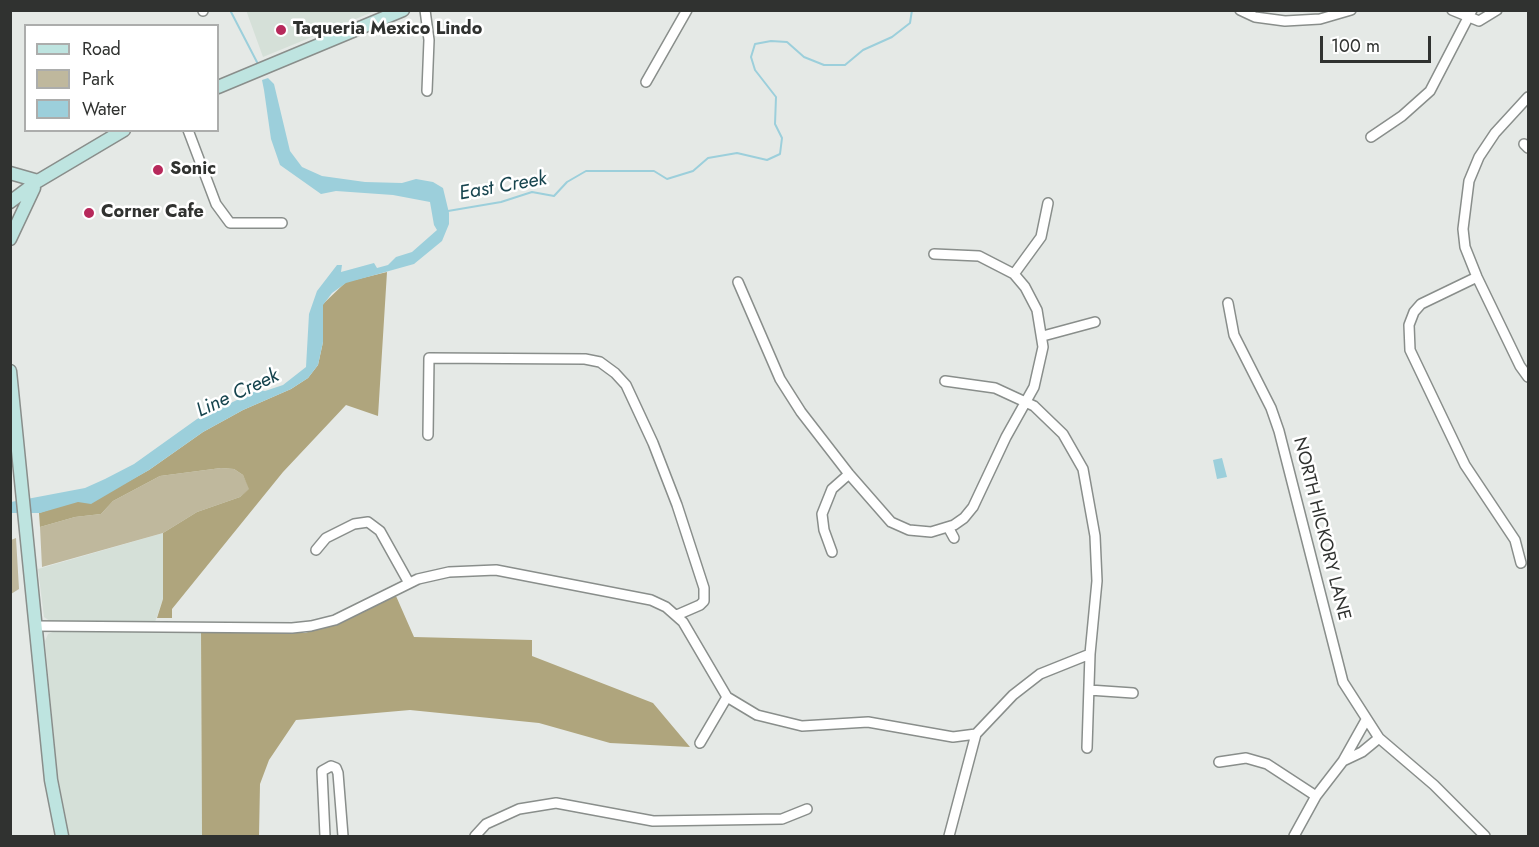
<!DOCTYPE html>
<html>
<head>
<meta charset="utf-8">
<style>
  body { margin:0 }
  #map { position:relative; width:1539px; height:847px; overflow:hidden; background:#e5e9e6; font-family:Jost,sans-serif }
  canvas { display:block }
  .frame { position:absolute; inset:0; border:12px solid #303230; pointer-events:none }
  .legend { position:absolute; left:24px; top:24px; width:195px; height:108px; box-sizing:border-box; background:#fff; border:2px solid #acadac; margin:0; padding:8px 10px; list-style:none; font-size:18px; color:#303230 }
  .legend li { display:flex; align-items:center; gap:12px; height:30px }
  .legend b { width:30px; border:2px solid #acadac }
  .scale { position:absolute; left:1320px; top:36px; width:111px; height:27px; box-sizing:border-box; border:3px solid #303230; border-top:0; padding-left:8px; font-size:18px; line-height:21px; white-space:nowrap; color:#303230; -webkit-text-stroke:4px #fff; paint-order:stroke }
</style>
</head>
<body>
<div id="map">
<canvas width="1539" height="847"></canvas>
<div class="frame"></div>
<ul class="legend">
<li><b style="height:8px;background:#bee4e0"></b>Road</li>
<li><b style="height:16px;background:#bfb89d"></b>Park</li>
<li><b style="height:16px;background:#9ccfdb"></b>Water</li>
</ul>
<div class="scale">100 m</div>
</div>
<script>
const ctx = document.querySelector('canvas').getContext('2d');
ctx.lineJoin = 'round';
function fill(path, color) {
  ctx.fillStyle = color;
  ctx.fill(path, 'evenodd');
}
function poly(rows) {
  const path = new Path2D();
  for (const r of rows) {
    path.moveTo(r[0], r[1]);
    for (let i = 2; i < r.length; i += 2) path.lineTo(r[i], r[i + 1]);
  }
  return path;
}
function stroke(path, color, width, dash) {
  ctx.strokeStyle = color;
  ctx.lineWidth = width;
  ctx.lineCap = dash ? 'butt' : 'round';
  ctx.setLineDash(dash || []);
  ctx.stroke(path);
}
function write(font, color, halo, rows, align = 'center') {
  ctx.font = font + ' Jost,sans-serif';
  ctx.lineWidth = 5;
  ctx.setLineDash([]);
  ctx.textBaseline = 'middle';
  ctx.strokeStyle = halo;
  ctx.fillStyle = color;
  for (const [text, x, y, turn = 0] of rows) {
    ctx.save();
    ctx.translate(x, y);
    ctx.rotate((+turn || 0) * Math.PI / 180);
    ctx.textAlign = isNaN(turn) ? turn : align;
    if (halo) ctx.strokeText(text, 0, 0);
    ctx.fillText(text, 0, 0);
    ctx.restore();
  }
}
fill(poly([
  [246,10,375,10,375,11,263,57],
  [163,533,163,599,155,622,50,621,44,617,38,569],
  [57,630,201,631,202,836,69,836,57,771,45,641,48,634]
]), '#d5e0d8');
fill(poly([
  [221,468,234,469,243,475,250,489,240,497,197,512,163,533,42,567,40,527,75,517,101,514,113,501,160,476],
  [16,538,19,589,11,594,11,540]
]), '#bfb89d');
fill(poly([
  [387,272,378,416,346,405,283,472,172,609,172,618,157,618,163,599,163,533,197,512,240,497,249,489,243,475,234,469,221,468,160,476,113,501,101,514,75,517,40,527,39,513,120,486,149,470,203,432,243,410,291,389,308,378,318,365,323,342,322,305,346,282],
  [396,596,414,637,532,640,532,656,653,703,690,747,610,743,539,723,410,710,296,720,269,760,260,784,259,836,202,836,201,631,305,633,344,621]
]), '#afa57d');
fill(poly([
  [268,78,274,84,290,151,302,167,322,176,365,182,402,183,416,179,433,182,443,188,449,213,449,224,442,241,414,264,346,283,332,293,323,305,323,342,318,365,308,378,291,389,243,410,203,432,149,470,91,504,78,502,40,513,11,513,11,502,85,488,105,479,134,464,197,419,258,390,265,391,283,385,306,367,309,314,317,291,337,265,342,265,341,272,374,263,377,268,388,265,396,257,412,252,437,230,434,225,430,202,393,195,336,191,321,194,280,165,271,139,264,90,262,80],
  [1222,458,1227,477,1217,479,1213,460]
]), '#9ccfdb');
stroke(poly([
  [230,10,259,66],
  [448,211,501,202,532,192,554,196,567,182,586,171,654,171,667,179,693,171,708,158,737,153,767,160,780,154,782,138,775,124,776,97,755,70,751,57,755,44,771,41,787,42,804,57,824,65,845,65,863,50,892,37,910,23,912,10]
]), '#9ccfdb', 2);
const minor = poly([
  [203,10,203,11],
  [425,10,429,40,427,91],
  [1240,10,1255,17,1285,21,1320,19,1351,10],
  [1452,10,1479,21,1497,10],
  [646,82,687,10],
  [1528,97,1495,133,1479,157,1469,181,1463,229,1465,247,1477,277,1520,366,1528,377],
  [188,130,216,204,230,223,282,223],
  [1371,137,1402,116,1430,91,1472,10],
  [1524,144,1528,148],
  [1014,274,1041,237,1048,203],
  [1477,277,1421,304,1414,312,1409,325,1410,350,1465,465,1515,540,1521,563],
  [738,282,780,379,801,412,849,474,891,522,909,530,931,532,954,525,964,518,973,507,1006,437,1034,387,1043,347,1037,310,1025,287,1014,274,979,256,934,254],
  [1228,303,1234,335,1271,408,1279,431,1343,682,1379,738,1434,785,1485,836],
  [1043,336,1095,322],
  [945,381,995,388,1034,406,1063,434,1083,469,1095,536,1097,581,1090,654,1087,748],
  [428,435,429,358,585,359,600,362,615,373,626,385,653,443,677,505,704,588,704,601,700,605,677,615],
  [948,527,954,538],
  [316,550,326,538,354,524,368,522,380,531,409,583],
  [832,552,824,530,822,514,832,489,849,474],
  [35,626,292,628,311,626,335,620,418,579,449,572,496,570,651,600,666,607,683,622,727,697,757,715,802,726,868,722,953,737,976,734,1013,695,1040,674,1090,654],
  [1089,690,1133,693],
  [700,743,727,697],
  [1343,761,1362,752,1379,738],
  [1219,762,1246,758,1267,764,1316,796],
  [325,836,322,771,331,766,336,768,338,773,343,836],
  [475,836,486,824,519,809,556,803,653,821,782,819,807,809],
  [949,836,976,734],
  [1294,836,1316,796,1343,761,1366,720]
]);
const secondary = poly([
  [218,87,403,10],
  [10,173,38,181],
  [10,202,38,181,124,130],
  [10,239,34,188],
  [10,371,51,780,62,836]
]);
stroke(minor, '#898e8b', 12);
stroke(secondary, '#898e8b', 15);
stroke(minor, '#fff', 9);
stroke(secondary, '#bee4e0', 12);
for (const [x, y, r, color] of [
  [281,30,6,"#b7295b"],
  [158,170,6,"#b7295b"],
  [89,213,6,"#b7295b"]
]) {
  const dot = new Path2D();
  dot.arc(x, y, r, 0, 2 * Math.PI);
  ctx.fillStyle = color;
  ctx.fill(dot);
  stroke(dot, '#fff', 2);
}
write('bold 18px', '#303230', '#fff', [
  ["Taqueria Mexico Lindo",293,30],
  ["Sonic",170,170],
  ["Corner Cafe",101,213]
], 'left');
write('18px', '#303230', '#fff', [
  ["NORTH HICKORY LANE",1321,529,76]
]);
write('italic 20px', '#16444e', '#fff', [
  ["East Creek",503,187,-10],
  ["Line Creek",238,394,-25]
]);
</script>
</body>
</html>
